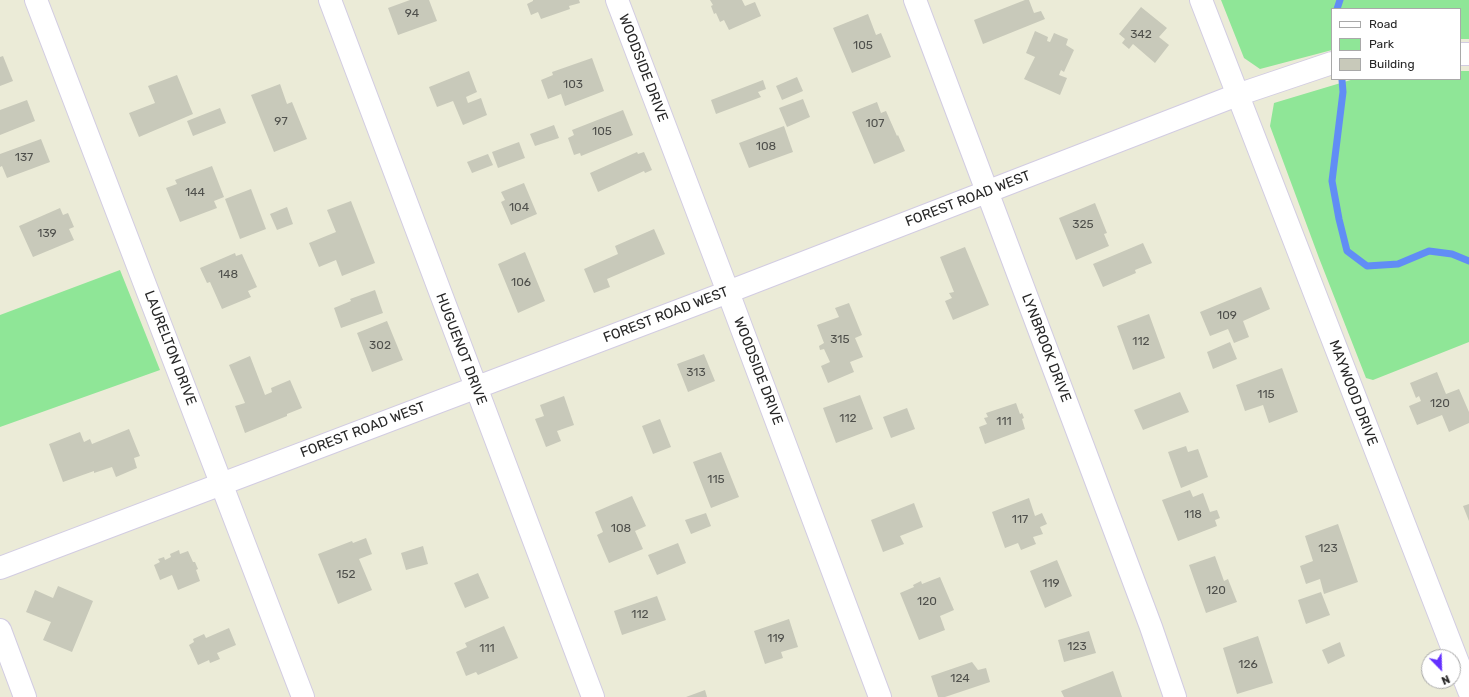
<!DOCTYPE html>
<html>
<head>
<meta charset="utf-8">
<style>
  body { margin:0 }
  #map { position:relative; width:1469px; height:697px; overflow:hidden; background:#ebebd7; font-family:Rubik,sans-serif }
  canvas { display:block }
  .legend { position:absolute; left:1331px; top:8px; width:130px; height:72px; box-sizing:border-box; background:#fff; border:1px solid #a9a9a9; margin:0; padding:5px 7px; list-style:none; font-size:12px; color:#272727 }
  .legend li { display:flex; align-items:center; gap:8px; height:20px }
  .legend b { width:20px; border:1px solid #a9a9a9 }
  .north { position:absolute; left:1421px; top:649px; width:40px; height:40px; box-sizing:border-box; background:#fff; border:1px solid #a9a9a9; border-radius:50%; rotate:157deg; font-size:11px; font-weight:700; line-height:16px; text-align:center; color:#272727 }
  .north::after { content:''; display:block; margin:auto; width:14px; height:18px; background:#6430ff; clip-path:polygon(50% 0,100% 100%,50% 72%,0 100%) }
</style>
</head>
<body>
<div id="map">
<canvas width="1469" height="697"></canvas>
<ul class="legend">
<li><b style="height:5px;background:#fff"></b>Road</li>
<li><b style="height:11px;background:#8fe697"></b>Park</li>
<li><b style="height:11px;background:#c8c9ba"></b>Building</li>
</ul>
<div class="north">N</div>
</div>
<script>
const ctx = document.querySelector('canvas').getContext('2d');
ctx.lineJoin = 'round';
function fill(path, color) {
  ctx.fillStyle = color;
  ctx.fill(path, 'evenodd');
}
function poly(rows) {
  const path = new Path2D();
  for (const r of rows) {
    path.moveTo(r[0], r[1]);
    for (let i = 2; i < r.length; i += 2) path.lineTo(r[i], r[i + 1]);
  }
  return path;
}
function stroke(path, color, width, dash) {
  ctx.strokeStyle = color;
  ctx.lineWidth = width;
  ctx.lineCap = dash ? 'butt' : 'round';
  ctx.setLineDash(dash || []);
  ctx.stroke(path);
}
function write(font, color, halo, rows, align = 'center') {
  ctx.font = font + ' Rubik,sans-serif';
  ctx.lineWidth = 3;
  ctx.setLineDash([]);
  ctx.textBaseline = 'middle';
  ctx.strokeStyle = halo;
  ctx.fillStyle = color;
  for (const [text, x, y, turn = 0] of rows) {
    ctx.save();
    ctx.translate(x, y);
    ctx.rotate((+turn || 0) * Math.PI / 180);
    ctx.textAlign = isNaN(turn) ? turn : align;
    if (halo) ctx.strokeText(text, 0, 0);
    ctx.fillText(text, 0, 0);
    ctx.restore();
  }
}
fill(poly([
  [1221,0,1469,0,1469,39,1460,39,1460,9,1332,9,1332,50,1260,69,1244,58],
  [1460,71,1469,71,1469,342,1373,380,1366,378,1319,258,1270,126,1274,103,1354,79,1460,79],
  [120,270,160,370,0,427,0,315]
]), '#8fe697');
stroke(poly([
  [1337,9,1340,0],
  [1342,80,1343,92,1332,181,1339,219,1347,251,1367,266,1398,264,1429,251,1452,254,1469,261]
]), '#618df5', 7);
fill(poly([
  [410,0,429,0,437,21,398,35,388,8],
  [533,0,579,0,580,3,569,6,570,9,541,19,538,12,531,15,527,4,533,1],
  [710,0,742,0,745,6,755,2,761,16,729,30,724,20,720,22,716,13,714,14,711,6,713,5],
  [1025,0,1029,0,1034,13,1041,11,1045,19,983,44,974,20],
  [1141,7,1167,28,1159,37,1169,45,1155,63,1133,44,1129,49,1122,43,1125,39,1119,34],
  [868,14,876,35,881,33,891,57,852,73,833,28],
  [1035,31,1048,37,1047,41,1050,42,1054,33,1068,39,1066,45,1074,50,1064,72,1061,70,1059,75,1067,78,1060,95,1024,79,1035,57,1026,53],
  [3,56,13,81,0,86,0,57],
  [592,58,604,91,565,106,561,94,548,99,541,80,553,75,552,72],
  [469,71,477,92,466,97,468,103,481,98,487,115,463,125,453,101,437,107,429,87],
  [177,75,193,114,139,137,129,113,155,103,148,86],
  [797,77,803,91,782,100,776,86],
  [763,80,766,89,758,92,761,97,716,114,711,100],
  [280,84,287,104,292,102,307,139,274,152,251,95],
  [803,99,810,117,787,127,779,108],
  [27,100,35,121,0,135,0,110],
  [877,102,881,113,886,111,897,136,898,135,905,151,874,164,852,112],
  [220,108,226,123,193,136,187,121],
  [623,110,633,135,581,156,580,153,574,155,568,138,574,135,572,130],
  [554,125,559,138,535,146,530,134],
  [784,126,793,152,749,168,739,143],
  [41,139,50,162,7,178,2,166,0,167,0,154],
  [519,142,525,158,498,168,492,152],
  [637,152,638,154,644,152,652,170,645,173,644,171,598,192,590,173],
  [488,154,493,165,472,173,467,162],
  [212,166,224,197,214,201,217,208,180,222,166,188,177,184,175,180],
  [524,183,537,214,511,225,501,202,505,200,501,192],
  [251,189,266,229,240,239,225,199],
  [351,201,375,263,342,276,336,260,319,267,309,243,336,232,327,210],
  [1095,203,1107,233,1104,234,1109,246,1076,260,1059,218],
  [287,207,293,224,277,230,270,214],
  [60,208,63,215,68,213,74,227,69,229,74,240,33,257,19,226],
  [654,229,665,254,607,279,610,287,594,293,584,269,618,254,615,246],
  [1143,243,1152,263,1135,270,1136,273,1103,287,1093,264],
  [965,247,989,305,953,320,945,301,952,298,949,293,954,292,940,257],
  [525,252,545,301,518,313,498,264],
  [235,253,236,256,242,254,257,287,248,291,251,297,222,309,210,282,207,283,200,268],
  [1261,287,1270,309,1243,321,1249,337,1234,343,1228,329,1210,336,1200,312],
  [375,290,383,313,341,328,334,308,351,301,350,299],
  [849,303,862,335,855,338,863,357,850,362,854,372,828,383,821,366,830,362,824,349,820,350,819,346,824,343,817,325,839,317,835,308],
  [1149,314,1165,358,1133,370,1117,326],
  [387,321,403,360,372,372,357,333],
  [1230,342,1237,359,1213,369,1207,352],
  [704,354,715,381,688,392,677,364],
  [250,356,265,395,272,392,271,388,290,380,302,408,287,414,287,416,245,433,235,406,245,403,229,365],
  [1282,368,1298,412,1269,423,1263,405,1245,411,1236,385],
  [1437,372,1446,394,1459,389,1469,412,1469,423,1449,432,1442,415,1417,425,1409,406,1421,401,1419,396,1416,398,1410,383],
  [1180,392,1189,412,1143,430,1134,410],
  [860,395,873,429,836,443,823,408],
  [564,396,574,425,557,431,561,441,546,447,535,419,544,416,540,405],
  [1016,403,1020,414,1022,413,1024,418,1022,419,1025,429,985,444,979,427,987,424,984,418,988,417,986,413],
  [907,408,915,429,891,438,883,417],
  [660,419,671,447,653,454,642,426],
  [129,429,140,456,134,458,137,468,116,477,112,467,94,473,94,471,63,482,49,444,80,432,84,442,90,439,92,444],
  [1186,446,1188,452,1198,449,1208,477,1181,488,1168,452],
  [721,452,739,497,711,508,693,462],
  [1190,490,1193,497,1203,493,1210,512,1217,510,1220,518,1215,520,1217,526,1178,541,1162,500],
  [632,496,646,526,635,531,643,549,609,563,597,535,603,532,595,512],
  [1029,498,1035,516,1042,513,1047,524,1040,527,1043,534,1033,537,1036,544,1021,550,1018,543,1005,548,992,512],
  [914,503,923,527,900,536,904,544,883,552,871,520],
  [1469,504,1469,521,1463,506],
  [706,513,711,526,691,534,685,520],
  [1338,524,1358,582,1324,594,1320,579,1306,584,1300,566,1313,561,1305,536],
  [366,538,372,554,359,559,372,590,338,604,318,554,352,541,353,543],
  [678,543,686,563,657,575,648,555],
  [423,546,428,564,406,570,401,553],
  [179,550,180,554,188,551,193,562,195,562,198,569,196,570,200,581,178,590,172,575,160,580,154,565,160,562,158,559,164,557,165,560,171,557,170,554],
  [1215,556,1224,581,1228,579,1237,602,1206,613,1189,565],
  [1057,560,1072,596,1045,608,1030,571],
  [478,573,489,598,465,608,454,583],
  [940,577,954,610,940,616,945,630,919,640,900,593,914,587,913,585,921,581,922,584],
  [58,586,93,601,72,652,43,640,51,622,26,612,35,590,53,598],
  [1321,592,1330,615,1306,624,1298,600],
  [657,596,666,620,622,635,614,611],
  [789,619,798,647,781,652,783,658,765,664,754,631],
  [504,626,518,658,478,675,476,672,466,676,456,652,467,647,465,643],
  [229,628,236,645,217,653,220,659,210,663,209,660,198,665,189,645,194,642,193,639,204,634,206,638],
  [1089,631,1096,653,1064,662,1058,640],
  [1258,636,1273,683,1237,694,1223,648],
  [1340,642,1345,656,1328,664,1322,650],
  [972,662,978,670,986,668,990,682,945,697,938,697,931,676],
  [1113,671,1122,697,1064,697,1061,691],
  [705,690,707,697,686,697]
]), '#c8c9ba');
const street = poly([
  [36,0,303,697],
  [330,0,593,697],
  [617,0,728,292,880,697],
  [915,0,1151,627,1175,697],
  [1201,0,1469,691],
  [1460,54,1469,54],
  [0,568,728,292,1237,95,1332,63],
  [0,630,25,697]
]);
stroke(street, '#d2cce2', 24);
stroke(street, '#fff', 22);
write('12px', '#4f504c', null, [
  ["94",412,14],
  ["342",1141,35],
  ["105",863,46],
  ["103",573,85],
  ["97",281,122],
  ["107",875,124],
  ["105",602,132],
  ["108",766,147],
  ["137",24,158],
  ["144",195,193],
  ["104",519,208],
  ["325",1083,225],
  ["139",47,234],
  ["148",228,275],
  ["106",521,283],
  ["109",1227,316],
  ["315",840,340],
  ["112",1141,342],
  ["302",380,346],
  ["313",696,373],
  ["115",1266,395],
  ["120",1440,404],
  ["112",848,419],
  ["111",1004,422],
  ["115",716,480],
  ["118",1193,515],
  ["117",1020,520],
  ["108",621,529],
  ["123",1328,549],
  ["152",346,575],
  ["119",1051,584],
  ["120",1216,591],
  ["120",927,602],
  ["112",640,615],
  ["119",776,639],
  ["123",1077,647],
  ["111",487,649],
  ["126",1248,665],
  ["124",960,679]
]);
write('14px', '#272727', '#fff', [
  ["WOODSIDE DRIVE",643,68,69],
  ["FOREST ROAD WEST",968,199,-21],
  ["FOREST ROAD WEST",666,315,-21],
  ["LAURELTON DRIVE",170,348,69],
  ["LYNBROOK DRIVE",1046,348,69],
  ["HUGUENOT DRIVE",461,349,69],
  ["WOODSIDE DRIVE",758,371,69],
  ["MAYWOOD DRIVE",1353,393,69],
  ["FOREST ROAD WEST",363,430,-21]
]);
</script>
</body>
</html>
